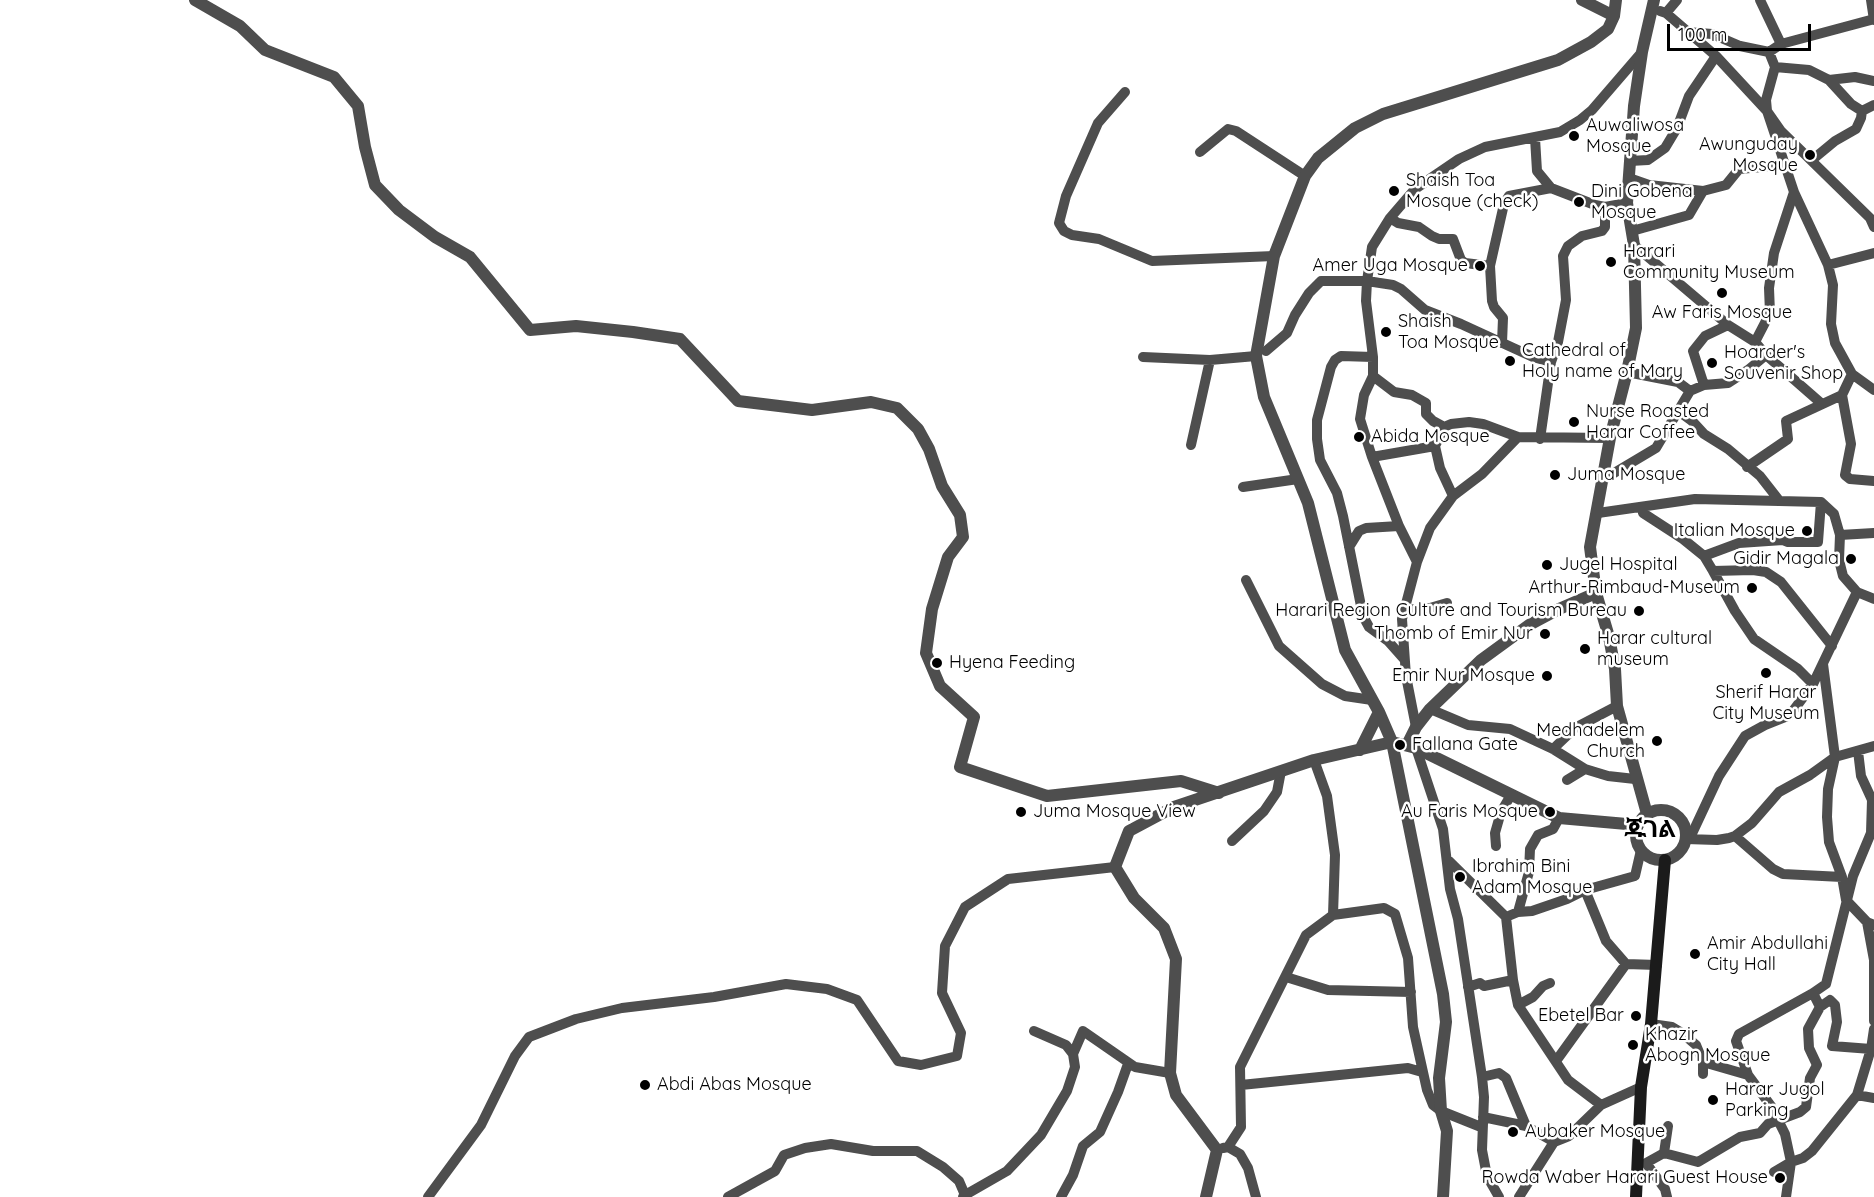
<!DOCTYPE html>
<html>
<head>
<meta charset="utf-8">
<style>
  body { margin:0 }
  #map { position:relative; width:1874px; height:1197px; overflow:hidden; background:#fff; font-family:Quicksand,sans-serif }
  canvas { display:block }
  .scale { position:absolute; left:1667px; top:24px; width:144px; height:27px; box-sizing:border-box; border:3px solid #000; border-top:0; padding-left:8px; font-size:18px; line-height:21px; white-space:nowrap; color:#000; -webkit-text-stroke:4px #fff; paint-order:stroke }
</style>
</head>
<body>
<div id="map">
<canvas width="1874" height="1197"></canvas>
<div class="scale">100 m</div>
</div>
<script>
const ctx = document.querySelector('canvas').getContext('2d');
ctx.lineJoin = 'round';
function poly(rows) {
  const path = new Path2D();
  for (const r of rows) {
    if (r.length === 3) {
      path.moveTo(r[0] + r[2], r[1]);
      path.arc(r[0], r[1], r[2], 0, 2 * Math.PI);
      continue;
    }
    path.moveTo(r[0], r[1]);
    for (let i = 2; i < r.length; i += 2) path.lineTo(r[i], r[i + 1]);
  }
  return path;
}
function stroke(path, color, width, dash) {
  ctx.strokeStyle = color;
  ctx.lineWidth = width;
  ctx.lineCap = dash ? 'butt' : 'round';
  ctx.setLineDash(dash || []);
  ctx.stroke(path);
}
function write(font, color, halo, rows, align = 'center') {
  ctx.font = font + ' Quicksand,"Noto Sans Ethiopic",sans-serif';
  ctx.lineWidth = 5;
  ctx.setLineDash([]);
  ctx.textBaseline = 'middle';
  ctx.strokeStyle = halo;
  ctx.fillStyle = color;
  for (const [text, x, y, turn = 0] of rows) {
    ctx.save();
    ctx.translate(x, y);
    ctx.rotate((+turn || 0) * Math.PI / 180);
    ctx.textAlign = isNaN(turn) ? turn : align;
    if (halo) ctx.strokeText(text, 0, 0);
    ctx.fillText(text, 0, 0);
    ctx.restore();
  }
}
stroke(poly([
  [1760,0,1781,44],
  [1871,0,1874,20],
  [1660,11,1666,13,1677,0],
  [1666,13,1716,56,1767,111,1794,192,1828,265,1833,285,1831,324,1835,343,1852,374,1874,390],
  [1687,32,1712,34,1740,46,1769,52,1781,44,1874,19],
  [1769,52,1775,67,1766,100,1767,111,1781,131,1870,218,1874,227],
  [1775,67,1809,70,1829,80,1851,104,1862,111],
  [1829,80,1855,77,1874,81],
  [1125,92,1098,123,1066,196,1059,223,1064,231,1072,235,1099,239,1152,261,1274,256],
  [1535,138,1537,171,1551,188],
  [1200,152,1228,129,1236,131,1305,176],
  [1812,160,1835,141,1856,129,1861,118,1862,111,1874,105],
  [1630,161,1648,160,1665,148,1677,128,1689,96,1716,56],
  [1629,178,1649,185,1703,191,1726,185,1739,169,1785,165],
  [1390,218,1398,223,1419,227,1432,236,1439,239,1453,239,1461,260,1465,263,1490,266],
  [1632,231,1689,215,1703,191],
  [1634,245,1728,325,1755,342,1770,313,1769,288,1774,253,1794,192],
  [1828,265,1874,253],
  [1755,342,1766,355,1822,404],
  [1502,343,1503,318,1494,307,1492,301,1490,266,1504,204,1509,196,1551,188,1595,205,1605,207],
  [1266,351,1287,333,1295,315,1309,293,1321,281,1367,281,1372,247,1390,218,1415,189,1459,159,1485,147,1560,132,1580,120,1592,110,1642,52],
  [1143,357,1210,360,1256,356],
  [1373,357,1341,356,1335,360,1331,367,1317,420,1317,439,1320,460,1337,493,1343,516,1363,616,1369,627,1388,641,1404,659],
  [1627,372,1678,382,1690,391],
  [1852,374,1842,395,1851,444,1845,475,1850,479,1874,481],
  [1373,376,1364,395,1360,419,1372,457,1399,526,1417,562],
  [1704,385,1693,351,1705,336,1728,325],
  [1677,410,1692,421,1704,434,1728,449,1760,476,1778,499],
  [1610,438,1518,437,1483,424,1469,422,1451,424,1444,427,1433,421,1426,414,1426,403,1412,395,1394,392,1373,376,1373,357,1366,301,1367,281,1393,285,1401,289,1425,310,1461,324,1533,357,1551,362,1558,342,1566,300,1563,256,1568,246,1582,236,1602,231,1605,227,1605,207,1627,203],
  [1540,439,1551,362],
  [1191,445,1210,360],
  [1435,446,1440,468,1453,496],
  [1372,457,1435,446,1444,427],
  [1747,467,1788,439,1786,421,1842,395],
  [1604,479,1656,448,1690,391,1704,385,1728,383,1748,370,1766,355],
  [1243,487,1298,479],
  [1598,513,1695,499,1821,502,1834,514,1840,535,1839,560,1843,576,1857,592,1874,599],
  [1643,513,1683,539,1704,556,1713,571,1753,570,1766,572,1781,582,1832,646],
  [1840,535,1874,533],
  [1349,547,1359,531,1366,528,1399,526],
  [1704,556,1739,543,1783,540,1788,542,1818,542,1821,502],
  [1713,571,1735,611,1754,639,1798,669,1813,684],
  [1246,580,1279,646,1322,684,1345,696,1372,700],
  [1405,610,1430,608,1447,603],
  [1823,664,1835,757,1828,789,1827,817,1829,842,1842,877,1846,900,1867,922,1874,925],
  [1430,709,1468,725,1510,729,1553,749,1585,769,1608,776,1635,779],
  [1416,727,1406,676,1402,619,1417,562,1430,528,1453,496,1482,474,1518,437],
  [1416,748,1443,829,1450,889,1458,919,1482,1077,1484,1097,1482,1150,1487,1176,1499,1197],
  [1553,749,1575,728,1617,706],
  [1314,760,1327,796,1335,855,1333,915],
  [1567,780,1585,769],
  [1735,836,1773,869,1783,874,1842,877],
  [1690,838,1719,776,1745,736,1765,725,1790,715,1813,684,1857,592],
  [1686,839,1717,840,1729,838,1735,836,1752,823,1779,792,1810,775,1835,757,1874,746],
  [1232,841,1264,811,1277,792,1281,771],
  [1496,846,1495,833,1501,812,1511,795],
  [1447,859,1506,917,1513,980,1518,1005,1568,1080,1601,1105,1641,1087],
  [1585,890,1606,941,1626,964,1657,965],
  [1518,912,1529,872,1530,849,1538,835,1553,829,1559,818],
  [1506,917,1518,912,1532,911,1567,899,1585,890,1635,876,1641,850],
  [1867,922,1874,960,1874,1021],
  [1286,977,1328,990,1411,992],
  [1468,987,1480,983,1484,986,1513,980],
  [1518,1005,1533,997,1543,986,1550,983],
  [1820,1007,1830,1000,1835,1005,1837,1022,1832,1046,1871,1049],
  [1651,1024,1672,1027,1682,1033,1696,1045,1703,1062,1703,1074],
  [1073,1054,1083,1031,1135,1067,1170,1073],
  [1556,1061,1626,964],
  [1703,1062,1748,1075],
  [1482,1077,1499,1073,1506,1078,1526,1126,1554,1142],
  [1241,1085,1408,1068,1422,1072],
  [1857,1095,1874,1098],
  [1483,1117,1526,1126],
  [1228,1147,1241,1127,1240,1067,1306,935,1333,915,1384,908,1395,914,1408,958,1413,1027,1427,1090,1433,1105,1441,1111,1481,1127],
  [1223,1148,1228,1147,1240,1154,1248,1168,1256,1197],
  [1664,1153,1668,1126],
  [1774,1172,1791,1162,1803,1158,1812,1151,1857,1095,1871,1049,1874,1029],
  [428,1197,481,1125,515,1056,529,1037,576,1019,622,1008,714,997,786,984,827,989,857,1000,898,1061,921,1065,957,1056,961,1033,942,993,945,946,965,907,1008,879,1115,867],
  [728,1197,775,1171,784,1155,805,1148,831,1144,873,1151,917,1151,943,1167,959,1181,965,1195,963,1197],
  [967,1197,965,1195,1007,1171,1041,1135,1067,1091,1075,1067,1073,1054,1066,1045,1034,1031],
  [1061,1197,1073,1175,1083,1146,1100,1132,1118,1092,1128,1064],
  [1519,1197,1554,1142,1569,1136,1601,1105],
  [1667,1197,1665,1189,1646,1163,1664,1153,1698,1162,1740,1137,1760,1133,1768,1124,1800,1112,1806,1107,1810,1078,1817,1065,1809,1048,1808,1029,1820,1007,1813,993],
  [1786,1197,1791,1162,1785,1134,1771,1106,1748,1075,1736,1041,1739,1034,1813,993,1826,984,1853,876,1871,833,1872,800,1861,776,1858,751]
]), '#4e4e4e', 10);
stroke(poly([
  [195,0,240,26,265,50,334,77,358,106,365,147,375,185,399,210,435,237,470,257,530,330,576,326,633,332,680,339,738,401,812,410,871,402,897,408,918,429,929,449,942,486,960,515,963,537,948,557,932,609,926,653,940,686,974,717,960,767,1047,796,1181,781,1219,793],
  [1582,0,1614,16],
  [1379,712,1392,742,1443,994,1446,1022,1439,1078,1441,1111,1447,1131,1443,1197],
  [1407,745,1416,727,1430,709,1481,660,1529,625,1559,609,1596,593],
  [1360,750,1379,712,1345,650,1308,503,1264,397,1256,356,1274,256,1305,176,1318,158,1355,128,1383,114,1558,60,1591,42,1608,29,1614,16,1616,0],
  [1661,835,25],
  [1647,814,1617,706,1615,669,1609,637,1596,593,1590,547,1610,438,1627,372,1636,328,1634,245,1627,203,1634,106,1642,52,1654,0],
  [1206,1197,1217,1150,1176,1095,1170,1073,1176,959,1164,928,1134,898,1115,867,1129,831,1174,807,1314,760,1392,742,1416,748,1559,818,1638,825]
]), '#4e4e4e', 12);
stroke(poly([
  [1636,1197,1641,1087,1651,1024,1665,860]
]), '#1b1b1b', 12);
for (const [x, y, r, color] of [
  [1574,136,6,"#000"],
  [1810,155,6,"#000"],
  [1394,191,6,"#000"],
  [1579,202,6,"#000"],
  [1611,262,6,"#000"],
  [1480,266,6,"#000"],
  [1722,293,6,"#000"],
  [1386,332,6,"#000"],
  [1510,361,6,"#000"],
  [1712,363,6,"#000"],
  [1574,422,6,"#000"],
  [1359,437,6,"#000"],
  [1555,475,6,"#000"],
  [1807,531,6,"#000"],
  [1851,559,6,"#000"],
  [1547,565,6,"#000"],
  [1752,588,6,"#000"],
  [1639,611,6,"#000"],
  [1545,634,6,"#000"],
  [1585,649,6,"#000"],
  [937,663,6,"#000"],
  [1766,673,6,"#000"],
  [1547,676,6,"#000"],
  [1657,741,6,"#000"],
  [1400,745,6,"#000"],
  [1021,812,6,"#000"],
  [1550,812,6,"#000"],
  [1460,877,6,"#000"],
  [1695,954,6,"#000"],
  [1636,1016,6,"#000"],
  [1633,1045,6,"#000"],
  [645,1085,6,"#000"],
  [1713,1100,6,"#000"],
  [1513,1132,6,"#000"],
  [1780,1178,6,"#000"]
]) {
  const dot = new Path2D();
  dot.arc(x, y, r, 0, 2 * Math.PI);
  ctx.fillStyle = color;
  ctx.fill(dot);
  stroke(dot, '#fff', 2);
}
write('18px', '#000', '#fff', [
  ["Auwaliwosa",1586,126],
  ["Mosque",1586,147],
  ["Awunguday",1798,145,"right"],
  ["Mosque",1798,166,"right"],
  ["Shaish Toa",1406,181],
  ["Mosque (check)",1406,202],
  ["Dini Gobena",1591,192],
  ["Mosque",1591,213],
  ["Harari",1623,252],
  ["Community Museum",1623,273],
  ["Amer Uga Mosque",1468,266,"right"],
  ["Aw Faris Mosque",1722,313,"center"],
  ["Shaish",1398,322],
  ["Toa Mosque",1398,343],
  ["Cathedral of",1522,351],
  ["Holy name of Mary",1522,372],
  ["Hoarder's",1724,353],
  ["Souvenir Shop",1724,374],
  ["Nurse Roasted",1586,412],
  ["Harar Coffee",1586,433],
  ["Abida Mosque",1371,437],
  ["Juma Mosque",1567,475],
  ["Italian Mosque",1795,531,"right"],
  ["Gidir Magala",1839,559,"right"],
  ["Jugel Hospital",1559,565],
  ["Arthur-Rimbaud-Museum",1740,588,"right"],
  ["Harari Region Culture and Tourism Bureau",1627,611,"right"],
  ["Thomb of Emir Nur",1533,634,"right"],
  ["Harar cultural",1597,639],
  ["museum",1597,660],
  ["Hyena Feeding",949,663],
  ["Emir Nur Mosque",1535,676,"right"],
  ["Sherif Harar",1766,693,"center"],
  ["City Museum",1766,714,"center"],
  ["Medhadelem",1645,731,"right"],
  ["Church",1645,752,"right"],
  ["Fallana Gate",1412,745],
  ["Juma Mosque View",1033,812],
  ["Au Faris Mosque",1538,812,"right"],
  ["Ibrahim Bini",1472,867],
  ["Adam Mosque",1472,888],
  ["Amir Abdullahi",1707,944],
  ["City Hall",1707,965],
  ["Ebetel Bar",1624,1016,"right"],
  ["Khazir",1645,1035],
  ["Abogn Mosque",1645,1056],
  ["Abdi Abas Mosque",657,1085],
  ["Harar Jugol",1725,1090],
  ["Parking",1725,1111],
  ["Aubaker Mosque",1525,1132],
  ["Rowda Waber Harari Guest House",1768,1178,"right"]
], 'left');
write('bold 24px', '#000', '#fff', [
  ["ጁገል",1650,830]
]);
</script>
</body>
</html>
